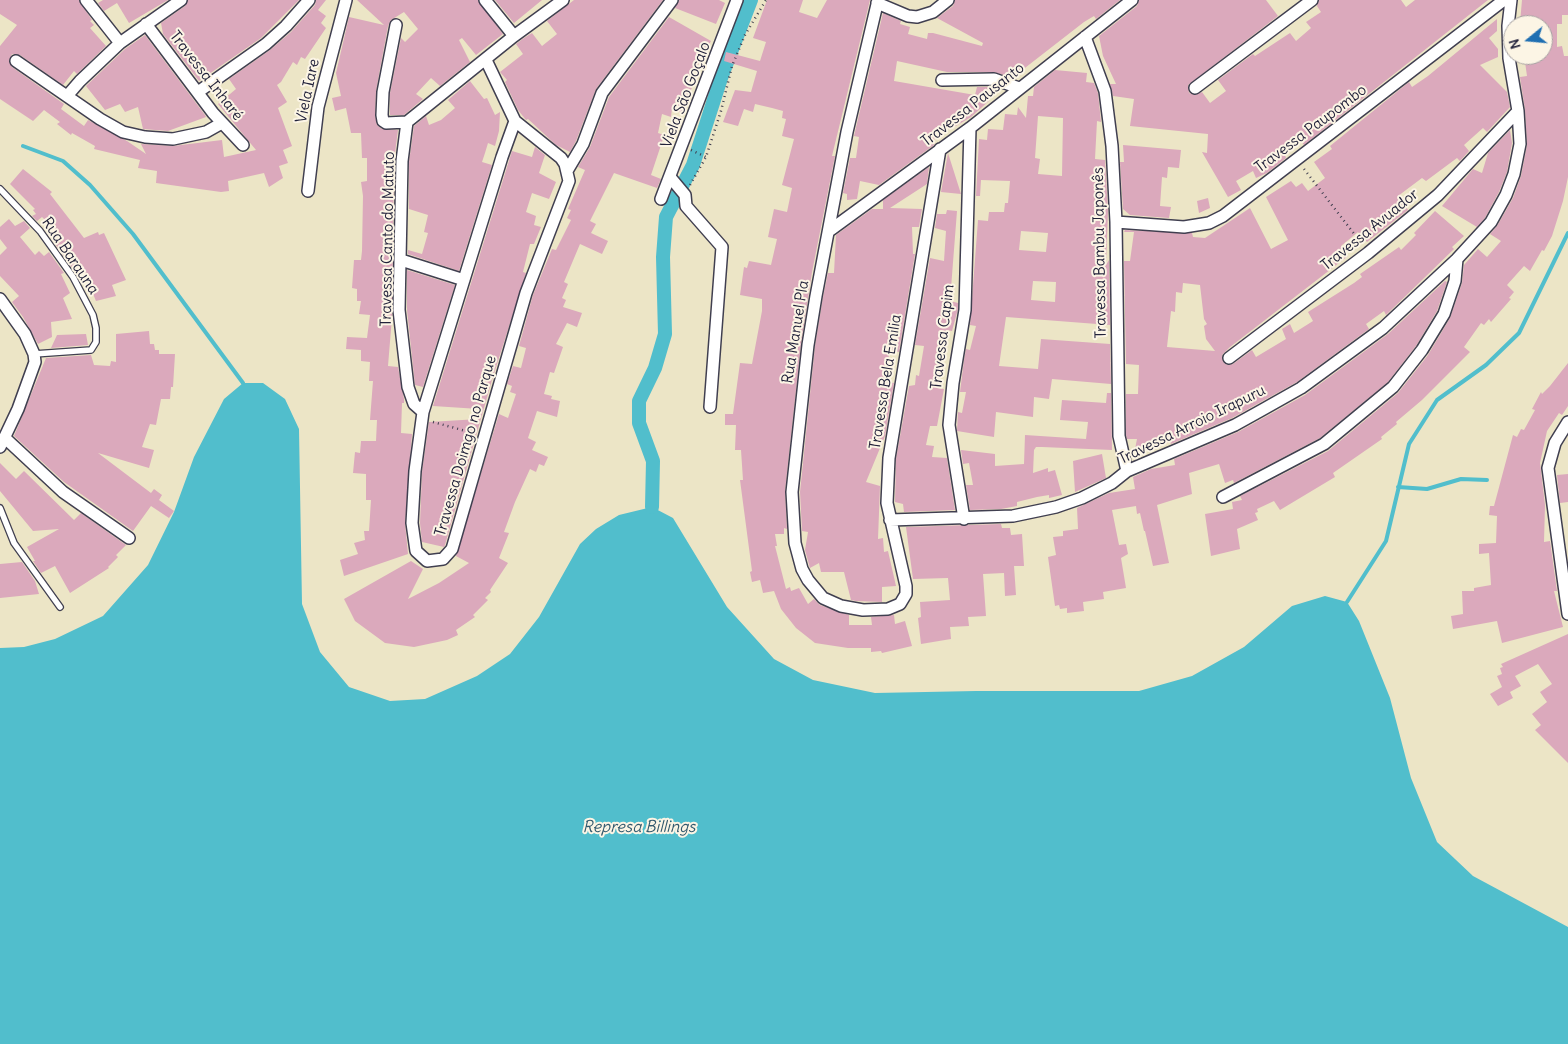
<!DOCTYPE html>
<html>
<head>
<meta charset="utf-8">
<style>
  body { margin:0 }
  #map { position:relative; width:1568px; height:1044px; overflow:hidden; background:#ece5c6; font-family:Delius,sans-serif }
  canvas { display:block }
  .north { position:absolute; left:1503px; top:15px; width:50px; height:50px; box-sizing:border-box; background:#fcf5e5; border:1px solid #a5a1a1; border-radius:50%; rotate:253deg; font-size:14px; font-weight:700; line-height:20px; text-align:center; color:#22223b }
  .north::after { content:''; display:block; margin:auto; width:18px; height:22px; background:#1f6fb2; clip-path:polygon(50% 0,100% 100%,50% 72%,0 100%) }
</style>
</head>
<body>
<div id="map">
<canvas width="1568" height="1044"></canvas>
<div class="north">N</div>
</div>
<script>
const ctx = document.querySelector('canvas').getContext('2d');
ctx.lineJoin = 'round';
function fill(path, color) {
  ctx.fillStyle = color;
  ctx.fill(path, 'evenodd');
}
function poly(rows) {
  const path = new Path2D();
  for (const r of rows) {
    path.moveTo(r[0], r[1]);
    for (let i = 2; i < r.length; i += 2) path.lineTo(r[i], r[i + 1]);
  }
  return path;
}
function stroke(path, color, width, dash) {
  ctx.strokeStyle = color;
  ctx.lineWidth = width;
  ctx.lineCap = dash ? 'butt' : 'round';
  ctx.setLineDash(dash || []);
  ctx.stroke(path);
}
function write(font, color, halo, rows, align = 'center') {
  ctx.font = font + ' Delius,sans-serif';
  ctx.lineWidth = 4;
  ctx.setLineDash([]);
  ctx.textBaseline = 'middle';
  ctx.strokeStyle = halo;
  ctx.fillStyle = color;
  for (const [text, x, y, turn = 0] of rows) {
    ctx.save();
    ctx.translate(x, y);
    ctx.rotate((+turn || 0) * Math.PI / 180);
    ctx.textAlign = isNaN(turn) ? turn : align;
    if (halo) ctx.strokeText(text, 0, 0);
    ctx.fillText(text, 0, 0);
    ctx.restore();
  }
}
fill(poly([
  [243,383,263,383,285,399,299,429,302,604,320,652,349,687,390,701,425,699,477,676,510,654,539,617,580,544,596,529,619,515,652,507,673,518,727,607,774,659,813,680,875,693,976,691,1139,691,1192,676,1244,647,1292,606,1325,596,1347,602,1359,621,1390,698,1411,778,1437,842,1473,876,1568,927,1568,1044,0,1044,0,648,24,647,55,639,103,616,148,565,174,512,194,457,224,399]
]), '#51becc');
stroke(poly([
  [23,146,63,161,90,185,133,234,243,383],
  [1398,487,1427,489,1461,479,1487,480],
  [1347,602,1386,541,1409,444,1437,400,1486,365,1519,333,1568,233]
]), '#51becc', 4);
stroke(poly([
  [652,507,653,461,639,423,639,401,655,368,665,334,663,257,666,217,693,165,721,78,751,0]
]), '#51becc', 14);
fill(poly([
  [0,0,79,0,92,20,90,21,94,25,90,28,106,46,77,74,74,71,63,85,20,55,12,54,9,61,12,67,64,104,61,109,84,126,88,120,127,141,146,154,141,144,173,146,222,140,224,157,256,150,218,104,236,89,229,79,270,50,291,32,315,5,316,0,326,0,318,10,326,16,321,23,326,28,305,59,301,57,297,65,293,62,281,82,277,85,287,102,278,108,292,146,283,150,288,163,279,166,283,178,269,187,264,173,228,181,229,191,221,192,156,183,157,171,138,168,140,160,94,149,95,146,72,133,71,135,57,124,60,122,44,110,33,121,0,99,0,46,17,25,0,14],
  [103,0,168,0,129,23,117,3,104,11,98,3],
  [188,0,299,0,261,38,199,81,163,34,161,23,185,6],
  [357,0,478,0,503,34,476,55,462,38,459,40,470,62,440,86,431,78,416,94,423,99,404,115,390,115,390,93,401,38,405,42,418,29,404,12,391,20,388,26,376,91,375,115,377,125,382,129,398,130,394,161,392,317,388,366,398,367,404,399,404,403,402,403,401,433,412,434,405,523,408,554,344,576,340,560,358,554,354,543,365,540,364,531,369,531,371,500,366,500,366,474,353,473,355,452,360,453,361,441,376,441,377,420,370,420,373,381,369,381,370,362,361,361,361,350,346,349,347,337,367,338,370,315,359,314,361,301,357,301,357,289,352,288,354,260,361,260,362,251,363,196,361,182,367,181,367,158,362,158,361,133,351,133,346,108,335,111,332,98,341,96,336,73,349,17,384,25],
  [495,0,542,0,514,23],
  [574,0,663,0,596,89,576,141,570,152,556,145,528,119,526,120,518,110,505,82,507,80,500,72,523,54,516,44,524,38,532,33,542,46,557,34,547,21],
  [679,0,719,0,725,3,716,24,675,8],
  [767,0,803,0,799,12,817,18,827,0,870,0,832,156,835,156,812,272,801,344,785,491,787,529,784,528,784,534,775,534,777,546,775,546,786,589,790,587,791,591,799,588,808,604,814,599,820,605,849,615,849,625,872,625,871,617,894,615,895,624,905,621,912,646,882,653,881,651,871,652,871,648,848,648,815,643,796,628,781,609,774,591,763,593,760,580,752,582,750,572,752,571,740,480,743,480,741,450,735,450,736,425,725,425,725,414,733,414,740,363,752,364,762,311,762,299,740,295,744,267,747,268,749,261,771,265,777,239,768,237,774,209,787,212,792,188,782,185,794,139,782,136,786,119,782,118,783,111,772,108,755,104,753,112,744,109,738,126,723,122,735,90,751,92,757,71,724,61,726,52,760,61,766,42,753,38],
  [955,0,1120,0,1096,19,1094,16,1084,22,1012,78,994,72,947,72,897,61,894,81,975,95,977,87,993,87,1001,89,980,99,990,100,971,117,956,126,936,128,934,145,879,185,860,181,857,199,847,200,847,194,843,193,850,158,856,158,859,137,854,136,883,13,901,21,900,24,910,27,908,34,927,39,928,33,933,33,982,46,983,43,937,18,953,6],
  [1139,0,1266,0,1278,16,1188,85,1189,93,1195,95,1202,92,1210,103,1226,91,1218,80,1253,54,1255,56,1290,33,1296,41,1311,28,1306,22,1321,12,1317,6,1319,0,1401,0,1406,7,1415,0,1488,0,1304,145,1300,140,1283,150,1286,158,1267,173,1256,178,1253,171,1236,181,1241,190,1228,197,1202,152,1207,153,1208,134,1130,126,1134,99,1113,96,1110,84,1116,84,1103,56,1099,36,1137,6],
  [1522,0,1568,0,1568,15,1562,15,1562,24,1557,24,1557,47,1562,46,1564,56,1568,56,1568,177,1563,201,1552,236,1544,251,1542,250,1530,271,1524,266,1507,285,1514,292,1509,298,1511,299,1491,322,1489,319,1484,325,1481,323,1464,347,1470,352,1422,400,1396,422,1397,424,1381,437,1382,439,1333,473,1335,477,1280,510,1274,501,1257,509,1258,512,1255,513,1258,520,1237,529,1240,549,1211,556,1205,514,1233,509,1232,502,1242,500,1240,496,1328,451,1398,393,1428,355,1450,318,1462,283,1464,265,1478,249,1487,257,1501,241,1490,234,1497,226,1513,198,1521,176,1527,145,1525,110,1520,77,1527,76,1524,55,1543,55,1543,24,1520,23],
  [669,17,711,41,687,85,692,88,689,92,692,94,683,114,672,108,671,117,662,114,658,133,664,135,663,139,651,175,661,179,657,188,614,173,590,221,596,224,591,233,608,241,602,254,580,244,564,282,568,284,562,298,566,300,563,307,582,313,577,327,567,323,556,344,563,347,554,373,550,372,544,394,552,396,551,399,560,401,557,417,537,411,528,438,536,442,532,450,548,457,544,466,539,464,536,472,530,469,515,502,504,532,509,533,499,558,508,563,490,590,491,592,485,598,488,600,473,615,475,617,456,630,458,635,447,640,414,647,385,643,355,621,344,599,411,561,423,569,408,599,439,583,469,563,456,556,499,414,508,418,516,394,510,392,512,386,507,384,513,366,521,368,526,348,519,346,533,295,552,249,556,250,571,220,567,218,571,210,568,209,585,170,578,167,590,147,609,97],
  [1497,19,1497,31,1489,38,1498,49,1498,57,1480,65,1507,92,1510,107,1487,132,1483,128,1464,145,1469,151,1460,161,1457,158,1426,181,1422,178,1398,196,1408,210,1367,242,1358,232,1341,246,1348,256,1230,347,1222,355,1223,362,1227,365,1233,364,1252,350,1256,357,1286,339,1282,329,1290,324,1294,333,1313,321,1308,312,1354,283,1362,277,1360,274,1399,247,1401,250,1416,235,1414,233,1435,211,1464,236,1452,247,1454,249,1386,315,1384,311,1366,324,1369,329,1297,382,1232,418,1171,444,1170,442,1148,450,1135,449,1137,439,1127,439,1126,435,1126,394,1138,394,1139,365,1126,364,1124,261,1130,261,1134,232,1124,232,1125,230,1192,233,1193,237,1205,238,1250,208,1271,249,1288,240,1266,197,1291,181,1296,187,1302,183,1308,191,1325,178,1314,162,1332,149,1330,146,1409,82,1412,87,1428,76],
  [1183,283,1200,285,1204,319,1207,324,1204,326,1206,339,1215,351,1167,347,1171,311,1175,312,1176,292,1182,293],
  [145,35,205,115,206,117,168,131,143,129,138,107,125,112,120,104,105,110,86,86,125,49],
  [1055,70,1087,73,1086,82,1094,83,1098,93,1101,122,1097,121,1095,159,1105,160,1108,211,1106,265,1109,260,1110,325,1006,317,999,366,1038,369,1041,339,1110,344,1111,384,1052,379,1049,399,1034,397,1033,417,996,412,994,437,957,431,958,412,962,413,966,392,960,392,964,360,966,349,970,350,976,326,970,325,978,220,988,221,989,212,1004,212,1005,203,1008,203,1010,181,981,180,980,196,976,196,979,139,987,140,988,129,1003,130,1005,114,1017,115,1018,107,1026,118,1028,96,1033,96,1034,87],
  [1038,116,1063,118,1062,176,1038,174,1040,159,1035,158],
  [1021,231,1048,233,1046,252,1019,250],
  [1033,281,1056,282,1055,302,1031,300],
  [470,81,484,99,487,98,495,115,500,112,499,131,495,146,488,143,485,153,482,162,492,165,459,271,408,254,408,250,422,254,428,233,424,232,428,215,409,209,409,162,414,126,426,116,429,125,441,120,455,108,448,100],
  [1510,130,1512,143,1507,172,1499,192,1485,218,1477,227,1442,206,1473,169,1482,173,1488,153],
  [1123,145,1181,150,1179,168,1168,167,1167,178,1162,177,1160,206,1171,207,1169,218,1130,215,1123,209,1120,162,1124,162],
  [535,147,545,155,539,173,556,182,549,199,532,193,526,212,536,216,534,225,541,227,534,244,530,244,523,272,526,273,492,380,445,545,444,547,422,542,420,523,422,472,429,422,479,419,479,409,433,406,512,151,532,157],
  [948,153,961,194,941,192],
  [929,167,927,184,890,208,922,209,919,227,912,227,913,254,915,254,899,352,890,350,884,381,894,383,885,436,866,482,880,486,878,539,883,538,884,552,888,551,896,586,882,587,882,602,856,601,851,600,844,572,821,572,819,563,810,568,805,550,808,532,802,531,800,492,815,346,823,297,828,273,834,273,836,235,872,209,883,209,883,200],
  [23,169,52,192,50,194,84,238,98,232,99,235,104,233,126,280,112,285,116,296,96,301,81,265,73,269,56,245,64,239,42,217,37,221,32,216,36,214,33,210,35,209,10,184],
  [1208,198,1210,208,1199,213,1197,201],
  [947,210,957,211,950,301,958,303,958,309,952,331,946,330,937,388,944,389,937,426,930,426,926,445,934,446,932,457,947,458,955,510,904,512,903,504,895,502,896,459,909,386,915,385,916,375,919,376,924,346,915,345,930,258,944,261,946,231,935,228,937,214,946,214],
  [9,219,15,226,24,221,30,228,20,237,35,255,39,251,44,256,49,252,64,273,61,274,70,293,63,298,72,319,51,322,52,337,38,344,23,317,12,302,19,296,0,276,0,255,7,248,0,239,0,227],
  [407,270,455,285,423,387,415,385,407,310],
  [1445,281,1447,282,1437,311,1416,346,1388,382,1320,438,1234,483,1233,480,1225,483,1219,464,1189,473,1192,494,1157,505,1169,563,1153,566,1145,531,1144,531,1140,513,1137,514,1136,506,1112,510,1119,545,1126,544,1128,554,1121,558,1126,588,1103,592,1104,599,1083,602,1084,611,1067,613,1067,608,1060,609,1059,605,1055,606,1048,557,1056,555,1053,537,1063,536,1063,531,1078,529,1077,508,1109,493,1135,489,1133,477,1151,469,1175,465,1174,459,1238,432,1305,395,1388,334],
  [149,331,150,344,154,344,155,350,159,350,159,354,175,354,173,387,171,387,170,399,161,399,156,425,150,424,142,447,154,450,149,468,98,453,151,493,154,489,162,495,159,500,174,511,169,518,151,506,133,531,64,482,14,436,46,358,91,355,94,365,110,366,111,361,116,362,116,334],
  [86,334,88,345,51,348,57,335],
  [1568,363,1568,406,1562,415,1559,413,1547,431,1540,463,1545,505,1544,542,1550,541,1557,591,1554,591,1563,627,1502,643,1497,621,1453,629,1451,616,1463,614,1462,591,1474,591,1474,588,1491,585,1489,553,1479,554,1479,544,1496,543,1497,516,1489,515,1490,506,1494,506,1513,435,1517,437,1521,429,1524,430,1535,410,1532,409,1541,392,1542,394,1550,386],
  [1107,393,1111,393,1112,450,1042,447,1036,447,1034,450,1033,473,1048,468,1048,472,1055,470,1062,495,1049,498,1049,495,1037,497,1017,502,1017,506,1001,509,970,510,966,485,973,485,969,463,963,464,961,450,995,454,995,466,1024,464,1025,435,1086,439,1088,422,1060,420,1062,400,1106,403],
  [1102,454,1106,478,1075,492,1073,461],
  [0,463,16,479,24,471,74,520,81,513,126,545,116,555,118,557,108,567,109,568,70,593,55,566,41,573,33,561,35,561,27,547,59,529,33,531,0,491],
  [1568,474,1568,502,1560,503,1557,475],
  [1001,524,1002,528,1010,528,1011,535,1022,534,1024,566,1014,566,1016,595,1005,596,1004,573,983,574,986,616,968,617,969,626,950,627,951,639,921,644,918,618,921,617,920,602,950,600,948,578,913,579,906,527],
  [22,562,35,581,39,594,0,598,0,564],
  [1568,634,1568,763,1535,730,1541,725,1532,714,1547,702,1540,692,1552,684,1538,664,1515,676,1521,686,1510,692,1513,698,1498,706,1490,694,1502,687,1497,676,1502,674,1500,668,1503,667,1501,664]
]), '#dba9bc');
const service = poly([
  [0,189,40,231,73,277,93,315,96,328,96,342,91,350,34,354],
  [0,508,14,543,60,607]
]);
const minor = poly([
  [86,0,120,43],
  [485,0,514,36],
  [878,0,847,132,816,296,808,345,792,492,795,543,802,569,808,580,823,598,841,606,863,610,888,609,900,604,906,594,906,586,887,503,889,458,940,149],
  [877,3,908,16,917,17,933,12,948,0],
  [146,24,213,113,243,145],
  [396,25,383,92,382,115,383,121,386,123,407,122,514,36,563,0],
  [1085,37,1105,91,1112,146,1116,222,1119,436,1127,471],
  [486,60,515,121,561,158,565,164,569,181,526,293,452,549,443,559,427,561,416,551,412,523,415,471,423,412,502,157,515,121],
  [16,61,100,119,123,132,145,137,173,139,206,132,222,123],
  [942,80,994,79,1019,88],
  [1195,88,1312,0],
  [198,92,266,44,286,26,309,0],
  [67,96,80,81,120,43,181,0],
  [407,122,402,161,399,310,408,387,414,404,423,412],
  [567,171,583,144,602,93,672,0],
  [670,177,685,195,686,206,722,247,710,407],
  [308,191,318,107,346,0],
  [661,199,737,0],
  [1116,222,1184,227,1209,223,1223,216,1504,0],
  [829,231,970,128,1132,0],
  [401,260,464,280],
  [0,299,25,334,34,354,35,362,18,409,0,447],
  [1229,358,1368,253,1438,195,1518,111],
  [1568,422,1555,443,1548,468,1568,614],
  [5,438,63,492,129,538],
  [1223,497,1324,444,1393,387,1422,350,1444,314,1455,281,1457,259],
  [964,519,949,425,953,383,965,310,970,128],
  [890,520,1013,516,1056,507,1082,498,1112,483,1127,471,1235,425,1262,410,1301,388,1383,328,1457,259,1491,222,1506,195,1514,174,1520,144,1518,111,1509,58,1508,26,1511,0]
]);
stroke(service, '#403f50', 8);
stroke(minor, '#403f50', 14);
stroke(poly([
  [691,150,706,157],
  [1304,169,1362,244],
  [690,185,706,157,721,111,732,66,745,35,766,0],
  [433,422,473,433]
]), '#403f50', 2.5, [1, 4]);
stroke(service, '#fff', 5.5);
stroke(minor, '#fff', 11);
write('15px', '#22223b', '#fcf5e5', [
  ["Travessa Inharé",206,76,52],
  ["Viela Iare",308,91,-78],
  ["Viela São Goçalo",686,95,-69],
  ["Travessa Pausanto",973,105,-38],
  ["Travessa Paupombo",1311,129,-37],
  ["Travessa Avuador",1370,230,-39],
  ["Travessa Canto do Matuto",388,239,-89],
  ["Travessa Bambu Japonês",1100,253,-91],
  ["Rua Barauna",70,256,56],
  ["Rua Manuel Pla",796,332,-81],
  ["Travessa Capim",943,337,-83],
  ["Travessa Bela Emília",886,382,-81],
  ["Travessa Arroio Irapuru",1192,425,-26],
  ["Travessa Doimgo no Parque",466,446,-74]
]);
write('italic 16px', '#32596e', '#fcf5e5', [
  ["Represa Billings",639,827]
]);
</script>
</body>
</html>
